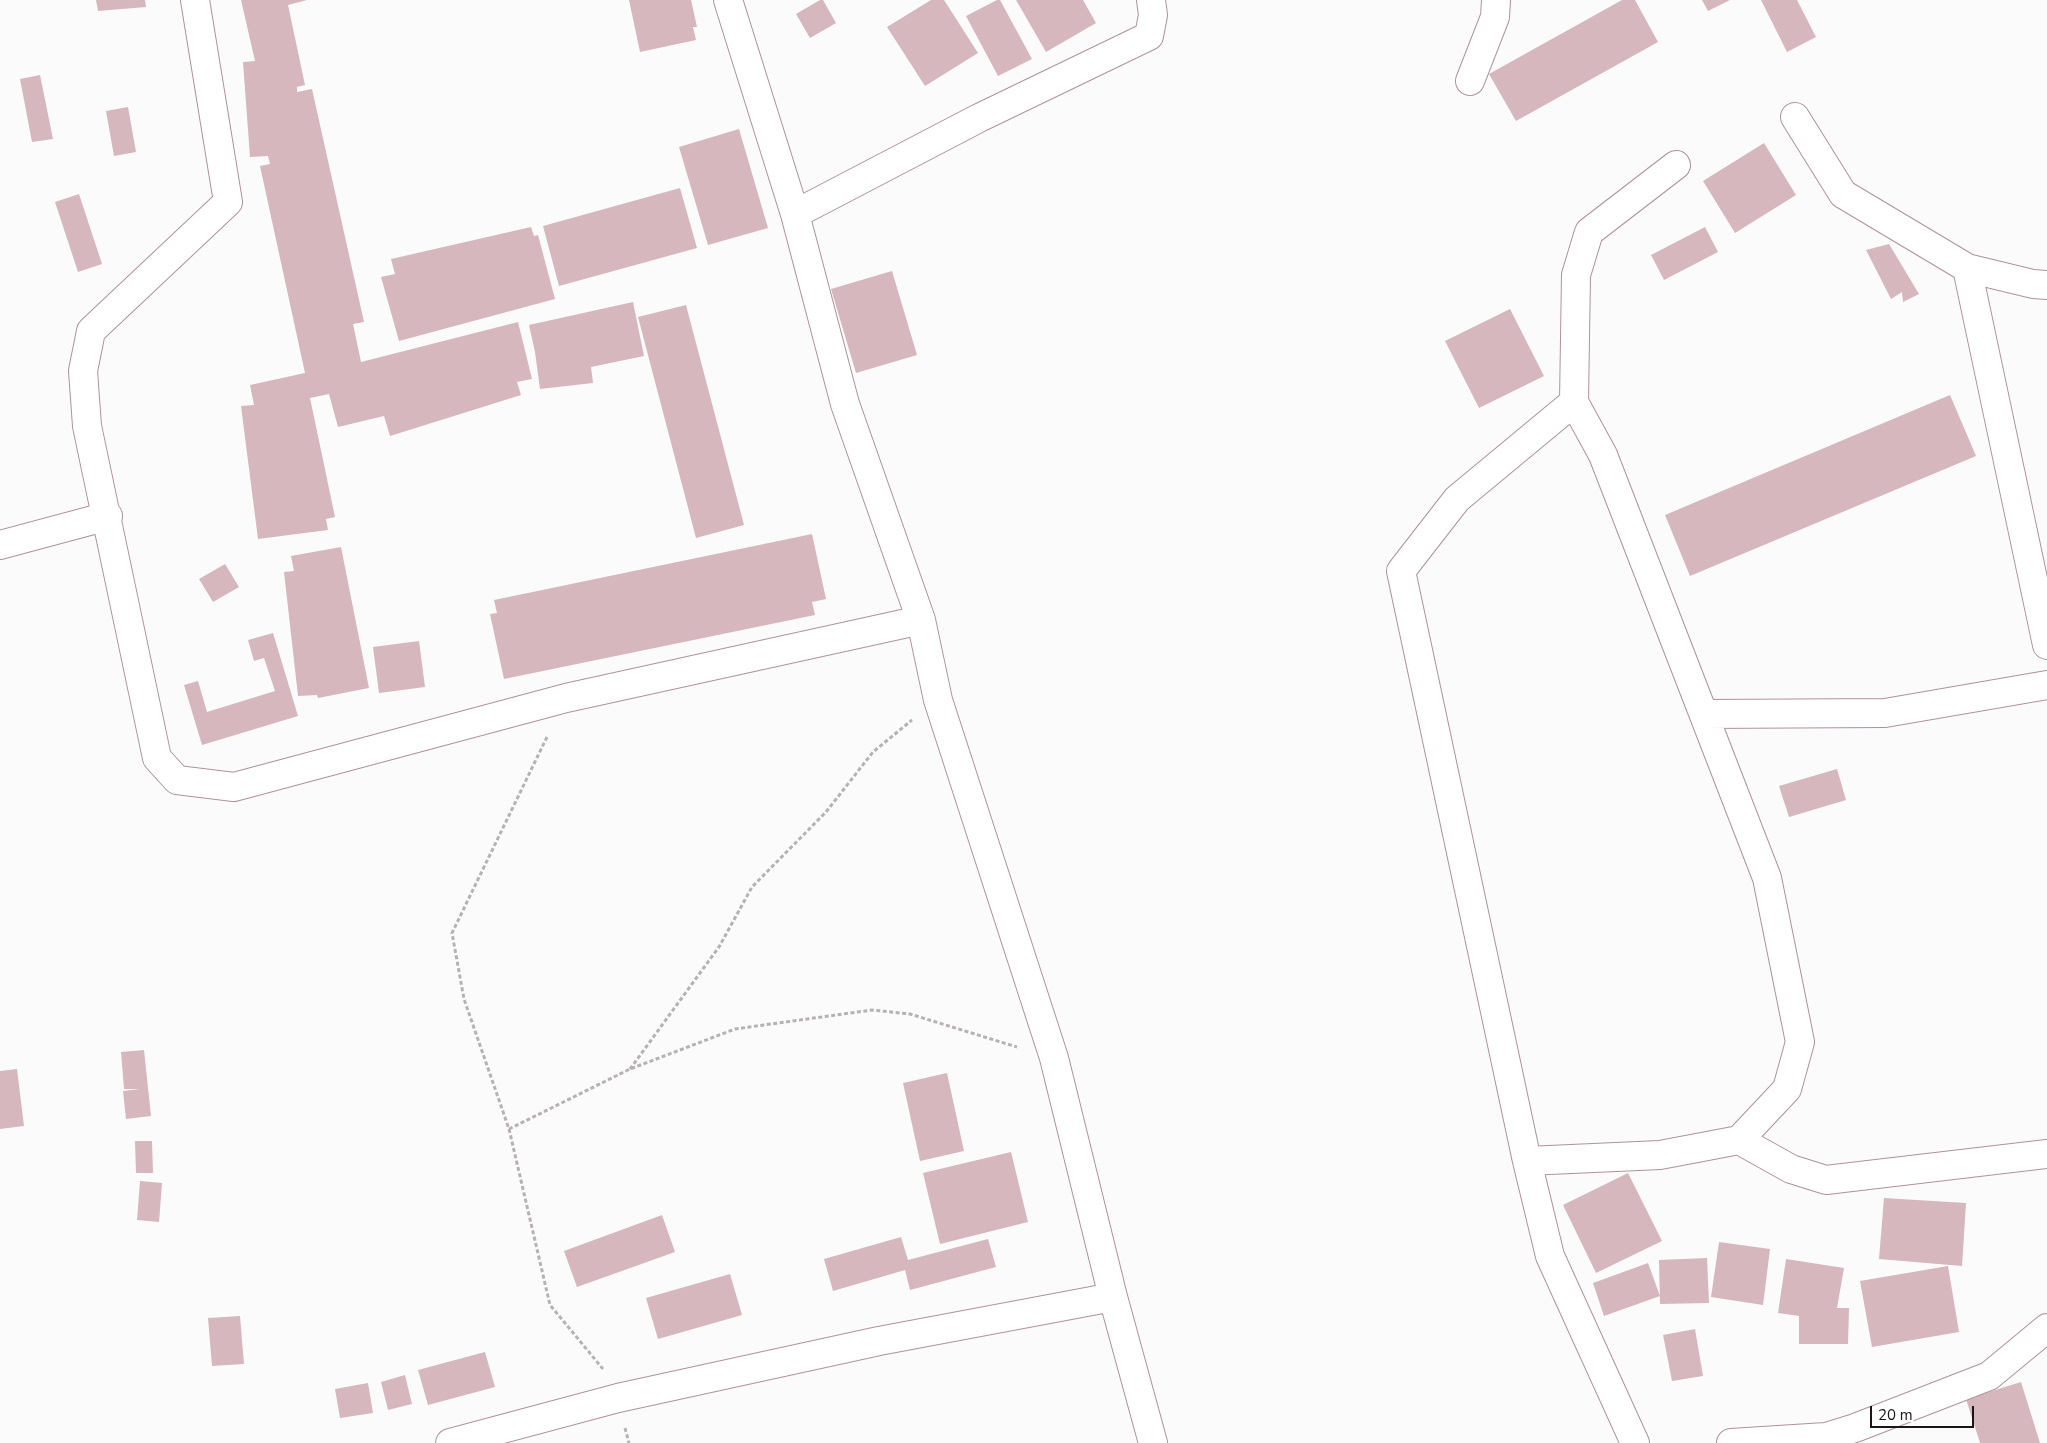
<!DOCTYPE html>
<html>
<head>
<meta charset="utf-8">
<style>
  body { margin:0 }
  #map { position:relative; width:2047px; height:1443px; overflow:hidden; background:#fbfbfb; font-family:"Nunito Sans",sans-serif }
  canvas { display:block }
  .scale { position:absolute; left:1870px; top:1406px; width:104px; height:22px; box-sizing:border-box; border:2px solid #1e1416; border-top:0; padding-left:6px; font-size:15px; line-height:18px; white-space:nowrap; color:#1e1416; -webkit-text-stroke:4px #fff; paint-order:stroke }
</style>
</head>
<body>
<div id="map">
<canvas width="2047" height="1443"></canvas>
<div class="scale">20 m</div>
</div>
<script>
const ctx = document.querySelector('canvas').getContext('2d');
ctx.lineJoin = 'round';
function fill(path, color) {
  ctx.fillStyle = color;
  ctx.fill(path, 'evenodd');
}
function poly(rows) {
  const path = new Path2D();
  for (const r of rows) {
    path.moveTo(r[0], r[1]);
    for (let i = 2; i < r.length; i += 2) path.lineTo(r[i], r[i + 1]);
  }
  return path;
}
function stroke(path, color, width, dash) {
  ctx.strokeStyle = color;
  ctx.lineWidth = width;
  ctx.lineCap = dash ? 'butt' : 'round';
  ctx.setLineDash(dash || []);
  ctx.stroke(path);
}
fill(poly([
  [96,0,145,0,146,7,98,11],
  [241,0,307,0,288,5,305,85,297,87,297,92,312,89,364,322,353,324,361,362,518,322,532,379,517,382,521,395,390,436,384,416,338,427,329,394,310,398,335,517,326,519,328,530,258,539,241,406,254,405,250,385,305,373,260,166,270,164,268,156,250,157,243,62,255,61],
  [629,0,691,0,697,27,693,27,696,40,640,52],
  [820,0,823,0,836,23,810,38,796,14],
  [931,0,944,0,978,53,925,86,887,27],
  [997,0,1000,0,1032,59,998,76,966,16],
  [1016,0,1083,0,1096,23,1046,52],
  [1622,0,1635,0,1658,42,1516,121,1489,74],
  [1702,0,1730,0,1708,11],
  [1761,0,1797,0,1816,37,1787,52],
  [40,75,53,139,32,142,20,79],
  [128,107,136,152,114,156,106,111],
  [739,129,768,228,708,245,679,147],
  [1764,143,1796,195,1735,233,1703,181],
  [680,188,697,248,559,286,543,226],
  [79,194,102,264,78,272,55,202],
  [531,227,534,236,538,235,555,299,399,341,381,277,395,274,391,259],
  [1705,227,1718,252,1664,280,1651,255],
  [1889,244,1919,294,1903,302,1902,292,1891,299,1866,250],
  [892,271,917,355,856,373,831,289],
  [633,302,644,356,591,367,593,383,540,389,535,352,529,325],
  [686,305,744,525,696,538,638,317],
  [1510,309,1544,376,1479,408,1445,341],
  [1950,395,1976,456,1690,576,1665,515],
  [812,534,826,599,812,602,815,615,504,679,490,614,497,613,494,600],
  [341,547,369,688,318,698,317,695,298,696,284,572,294,571,291,556],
  [225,564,239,587,213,602,199,579],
  [273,633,298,716,202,745,184,685,198,681,207,712,275,691,264,658,254,661,248,640],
  [419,641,425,687,379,693,373,647],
  [1837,769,1846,800,1789,817,1779,786],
  [144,1050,151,1116,126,1119,123,1091,140,1089,124,1089,121,1052],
  [17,1069,24,1126,0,1129,0,1071],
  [947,1073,964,1151,920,1161,903,1083],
  [135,1141,152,1141,153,1173,136,1173],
  [1011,1152,1028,1222,940,1244,923,1173],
  [1628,1173,1662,1241,1596,1273,1563,1205],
  [140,1181,162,1183,159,1222,137,1220],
  [1884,1198,1966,1203,1962,1266,1879,1259],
  [662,1215,675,1252,577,1287,564,1251],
  [901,1237,908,1260,988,1239,996,1267,910,1290,905,1270,833,1291,824,1259],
  [1719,1242,1770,1249,1763,1305,1711,1297],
  [1707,1258,1709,1303,1660,1304,1659,1260],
  [1786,1259,1844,1268,1837,1308,1849,1308,1848,1344,1799,1344,1799,1316,1778,1313],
  [1648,1263,1660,1296,1604,1316,1593,1283],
  [1948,1266,1959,1332,1872,1347,1860,1281],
  [730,1274,742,1315,658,1339,646,1298],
  [240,1316,244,1364,212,1366,208,1318],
  [1695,1329,1703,1376,1672,1381,1663,1335],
  [485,1352,495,1387,428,1405,418,1370],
  [405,1375,412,1404,388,1410,381,1382],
  [2021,1382,2040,1443,1980,1443,1966,1399],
  [368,1383,373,1413,340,1418,335,1389]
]), '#d5b7bd');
const minor = poly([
  [195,0,228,202,91,331,83,371,87,426,157,758,177,780,234,787,566,698,921,620],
  [728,0,795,214,845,404,921,620,938,700,1054,1058,1113,1297,1153,1443],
  [1470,81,1495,17,1496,0],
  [1795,117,1843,194,1967,268,2033,284,2047,285],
  [795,214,979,118,1149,36,1153,15,1151,0],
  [1967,268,2047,645],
  [0,545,108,516],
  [1704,714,1885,713,2047,685],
  [1739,1140,1791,1169,1826,1180,2047,1154],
  [1527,1161,1660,1155,1739,1140,1787,1089,1800,1042,1767,878,1603,455,1574,402],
  [450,1443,618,1398,879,1341,1113,1297],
  [1635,1443,1550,1256,1527,1161,1401,571,1457,499,1574,402,1576,275,1589,232,1676,165],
  [1731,1443,1826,1437,1855,1428,1989,1376,2047,1328]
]);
stroke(minor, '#af9299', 30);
stroke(poly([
  [547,737,452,933,464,999,509,1129,550,1305,603,1369],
  [630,1069,719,947,752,887,826,812,873,752,912,720],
  [509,1129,630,1069,735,1029,872,1010,910,1014,1017,1047],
  [625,1428,629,1443]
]), '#b6b2b3', 3, [4, 2.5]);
stroke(minor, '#fff', 28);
</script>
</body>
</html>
